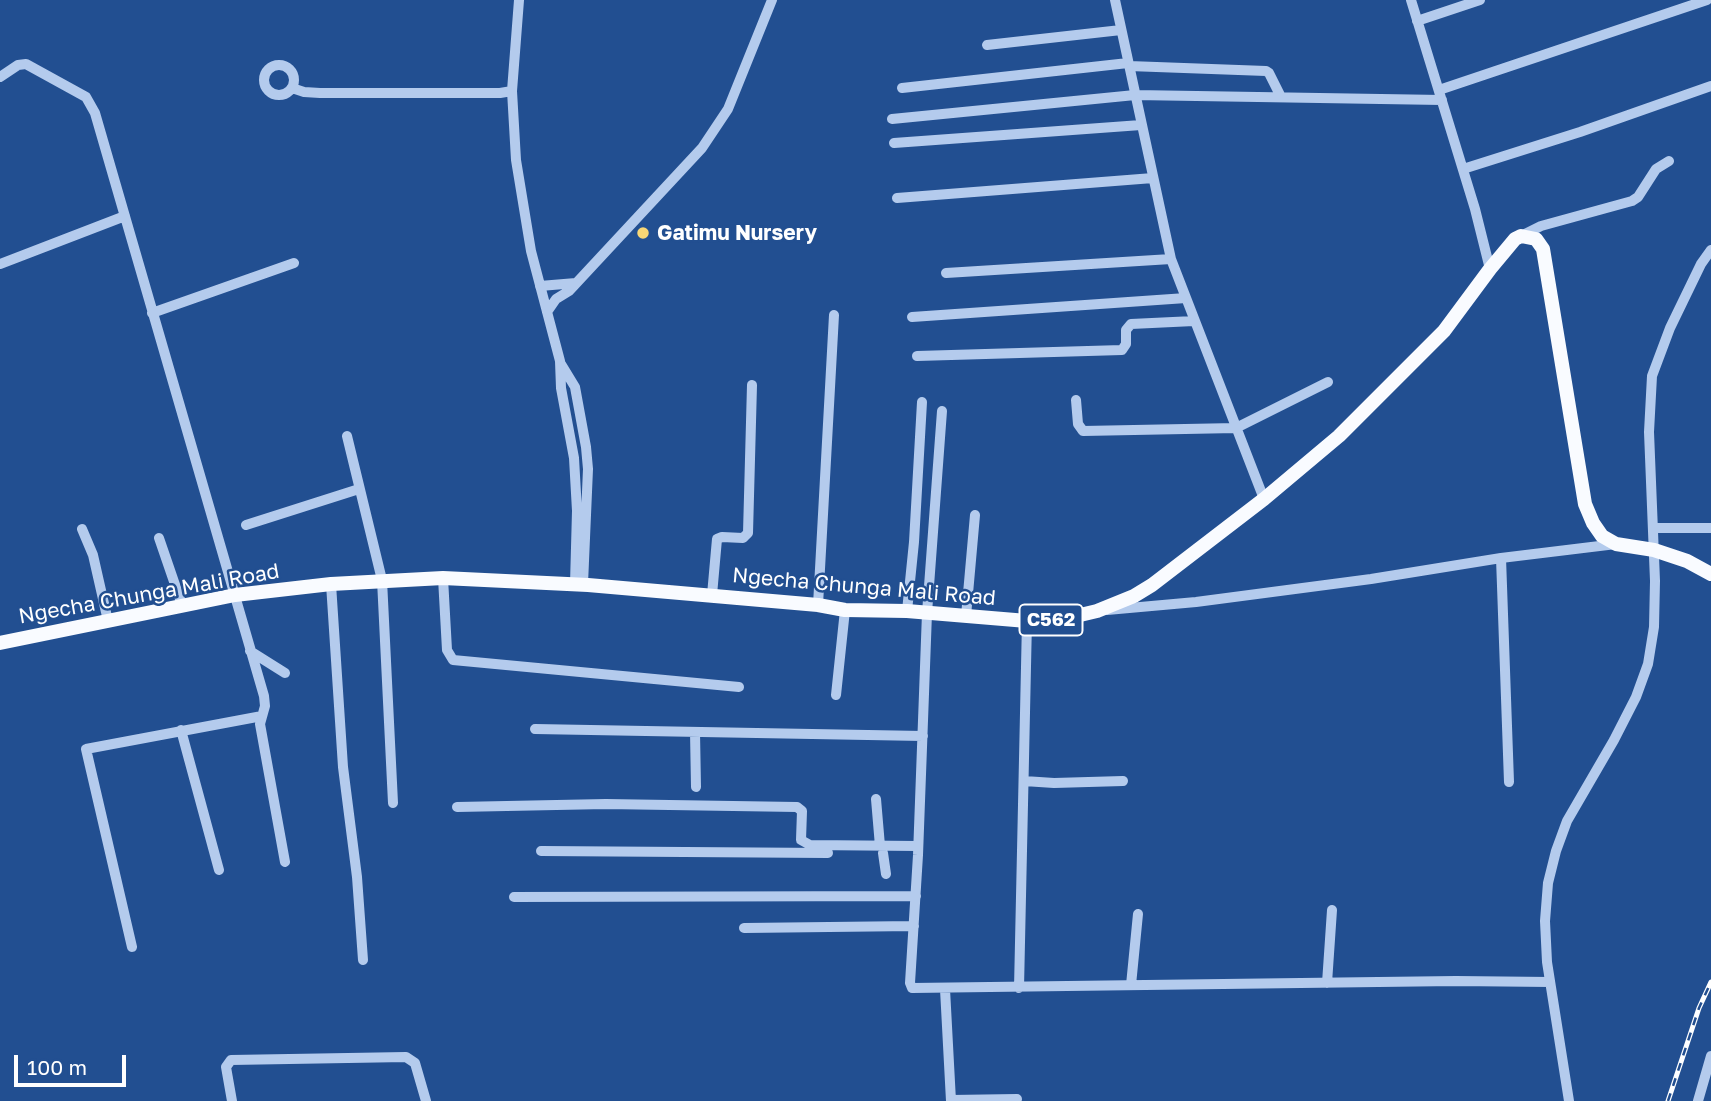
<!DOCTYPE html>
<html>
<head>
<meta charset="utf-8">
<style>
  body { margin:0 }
  #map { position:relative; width:1711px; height:1101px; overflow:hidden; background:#224f91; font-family:"Golos Text",sans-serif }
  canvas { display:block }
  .scale { position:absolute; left:14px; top:1055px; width:112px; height:32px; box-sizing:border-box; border:4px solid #fff; border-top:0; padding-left:9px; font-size:21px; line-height:24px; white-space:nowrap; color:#fff; -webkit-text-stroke:5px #224f91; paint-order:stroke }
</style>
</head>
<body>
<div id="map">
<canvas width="1711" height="1101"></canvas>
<div class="scale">100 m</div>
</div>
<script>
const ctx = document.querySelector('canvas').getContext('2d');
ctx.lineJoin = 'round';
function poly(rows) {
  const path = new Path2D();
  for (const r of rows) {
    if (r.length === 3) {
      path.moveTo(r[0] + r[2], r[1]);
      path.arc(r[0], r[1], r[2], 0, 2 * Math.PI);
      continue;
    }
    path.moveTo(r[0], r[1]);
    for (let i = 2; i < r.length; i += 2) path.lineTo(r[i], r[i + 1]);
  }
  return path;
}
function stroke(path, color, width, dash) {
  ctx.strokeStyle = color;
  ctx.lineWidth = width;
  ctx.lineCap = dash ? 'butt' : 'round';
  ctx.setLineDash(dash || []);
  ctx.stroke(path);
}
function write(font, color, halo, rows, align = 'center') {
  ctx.font = font + ' "Golos Text",sans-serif';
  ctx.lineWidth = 5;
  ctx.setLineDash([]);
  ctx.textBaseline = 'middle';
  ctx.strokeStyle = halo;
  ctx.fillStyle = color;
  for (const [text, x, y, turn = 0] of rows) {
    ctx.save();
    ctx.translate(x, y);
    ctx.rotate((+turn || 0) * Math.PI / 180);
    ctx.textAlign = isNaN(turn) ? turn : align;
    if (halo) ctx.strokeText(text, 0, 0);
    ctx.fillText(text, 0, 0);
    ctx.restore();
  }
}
stroke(poly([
  [519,0,512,91,516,160,531,251,560,361,561,388,574,458,577,511,575,584],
  [1115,0,1171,259,1264,499],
  [1411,0,1475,209,1490,269],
  [1417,21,1480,0],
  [987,45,1121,30],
  [279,80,15],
  [1129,66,1266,71,1269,73,1281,97],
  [0,77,18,65,26,64,86,97,95,113,264,696,265,706,260,724,285,862],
  [292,88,304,92,320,93,500,93,512,91],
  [902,88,1128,63],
  [1439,90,1707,0],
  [892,119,1135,95,1442,100],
  [894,143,1141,125],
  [1463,169,1580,132,1711,86],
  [897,198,1153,178],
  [1521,236,1541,226,1632,201,1638,197,1656,169,1669,161],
  [0,264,125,216],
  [946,273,1171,259],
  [540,286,576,283],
  [547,312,556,299,569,291,702,148,728,109,772,0],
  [152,313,294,263],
  [912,317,1186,298],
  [917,356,1122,350,1126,344,1126,330,1131,324,1194,321],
  [561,364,575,387,586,447,588,469,583,584],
  [1076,400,1078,424,1083,431,1236,428,1328,382],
  [942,411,927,613,918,855,910,983,912,988,1456,981,1550,982],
  [347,436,382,580,393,803],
  [246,525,359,489],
  [1653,528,1711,528],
  [82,529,93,555,108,621],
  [159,538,182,605],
  [1501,558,1509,782],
  [443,578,447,650,453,660,739,687],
  [331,584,343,767,357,877,363,960],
  [712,595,717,539,722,537,743,538,748,533,752,385],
  [818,605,834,315],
  [1107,610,1196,602,1371,579,1501,558,1616,544],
  [907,611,914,542,922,402],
  [966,616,975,515],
  [250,651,285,673],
  [836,695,845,610],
  [535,729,923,736],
  [181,730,219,870],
  [695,732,696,787],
  [1024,781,1054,783,1123,781],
  [876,799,880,846],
  [457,807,606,804,797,807,802,811,801,840,810,845,917,846],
  [541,851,828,853],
  [883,853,886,874],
  [514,897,916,896],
  [744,928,914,926],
  [132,947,86,749,262,716],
  [1327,983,1332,910],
  [1131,985,1138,914],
  [1019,988,1027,621],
  [945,989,951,1101],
  [951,1100,1017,1099],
  [232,1101,226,1067,231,1060,406,1057,415,1063,426,1101],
  [1569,1101,1547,962,1545,921,1548,883,1556,851,1567,821,1614,740,1636,697,1648,664,1654,627,1655,581,1649,432,1652,376,1670,328,1701,264,1711,250],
  [1698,1101,1711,1056]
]), '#b4cbed', 10);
stroke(poly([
  [0,643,235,595,331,584,443,578,588,585,818,605,845,610,907,611,1027,621,1076,616,1097,611,1134,596,1152,585,1264,499,1339,436,1444,331,1490,269,1515,239,1521,236,1536,239,1543,249,1585,504,1593,523,1602,536,1616,544,1654,550,1687,561,1711,574]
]), '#f9fbff', 14);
const rail = poly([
  [1668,1101,1699,1008,1711,982]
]);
stroke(rail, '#fff', 5);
stroke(rail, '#224f91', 2.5, [8]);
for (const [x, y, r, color] of [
  [643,233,7,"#f8d776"]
]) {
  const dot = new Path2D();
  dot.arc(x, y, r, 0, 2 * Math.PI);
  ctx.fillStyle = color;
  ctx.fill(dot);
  stroke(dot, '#224f91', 2.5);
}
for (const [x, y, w] of [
  [1051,620,63]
]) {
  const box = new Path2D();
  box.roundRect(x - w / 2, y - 15.5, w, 31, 5);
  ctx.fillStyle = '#224f91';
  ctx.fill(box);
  stroke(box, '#fff', 2);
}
write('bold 19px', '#fff', null, [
  ["C562",1051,620]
]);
write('bold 21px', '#fff', '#224f91', [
  ["Gatimu Nursery",657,233]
], 'left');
write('21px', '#fff', '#224f91', [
  ["Ngecha Chunga Mali Road",864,587,5],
  ["Ngecha Chunga Mali Road",149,594,-10]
]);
</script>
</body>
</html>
